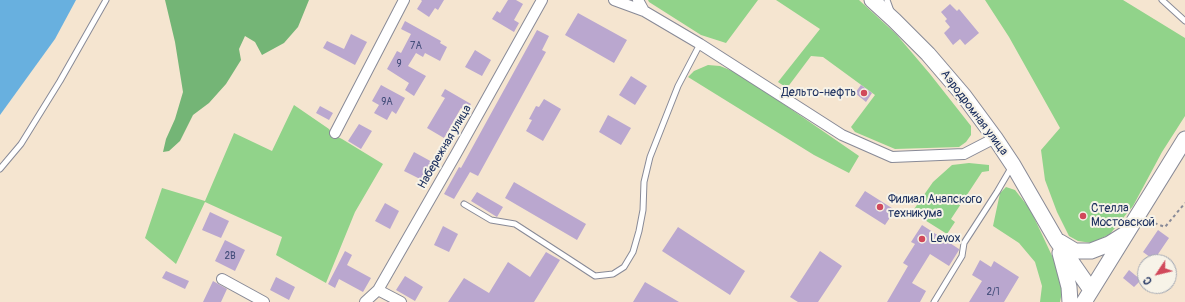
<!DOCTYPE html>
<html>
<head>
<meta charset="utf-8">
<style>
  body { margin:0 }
  #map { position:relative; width:1185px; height:302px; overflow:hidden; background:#f5e5d0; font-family:Pangolin,sans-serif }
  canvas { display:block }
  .north { position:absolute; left:1137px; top:254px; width:40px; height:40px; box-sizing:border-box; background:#f7f3e8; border:1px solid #9fa5b1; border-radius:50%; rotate:235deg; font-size:11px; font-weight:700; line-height:16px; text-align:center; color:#1b2f5e }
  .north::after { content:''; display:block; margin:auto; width:14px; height:18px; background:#d1495b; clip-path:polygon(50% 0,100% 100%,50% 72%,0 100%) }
</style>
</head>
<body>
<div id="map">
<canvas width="1185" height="302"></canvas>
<div class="north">С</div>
</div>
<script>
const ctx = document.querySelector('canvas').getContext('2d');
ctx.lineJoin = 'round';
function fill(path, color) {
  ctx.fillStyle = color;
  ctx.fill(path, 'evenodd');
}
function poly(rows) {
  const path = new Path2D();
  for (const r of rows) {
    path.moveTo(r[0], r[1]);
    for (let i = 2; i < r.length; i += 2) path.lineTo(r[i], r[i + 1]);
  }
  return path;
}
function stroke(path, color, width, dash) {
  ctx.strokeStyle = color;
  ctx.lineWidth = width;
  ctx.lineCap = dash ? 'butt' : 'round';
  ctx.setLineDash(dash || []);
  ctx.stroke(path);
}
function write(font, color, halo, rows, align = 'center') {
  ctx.font = font + ' Pangolin,sans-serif';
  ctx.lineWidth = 4;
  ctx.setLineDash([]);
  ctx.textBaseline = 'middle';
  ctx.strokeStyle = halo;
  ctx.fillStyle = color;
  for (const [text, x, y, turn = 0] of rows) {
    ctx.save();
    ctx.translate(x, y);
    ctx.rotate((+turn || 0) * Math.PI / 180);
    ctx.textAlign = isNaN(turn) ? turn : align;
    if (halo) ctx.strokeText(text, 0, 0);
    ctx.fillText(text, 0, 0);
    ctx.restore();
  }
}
fill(poly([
  [648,0,758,0,726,43,701,35,649,2],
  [776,0,859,0,896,34,930,74,971,126,971,135,966,142,959,147,895,149,855,132,851,127,875,95,823,57,811,56,787,88,778,82,820,29],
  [985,0,1123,0,1185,38,1185,116,1162,152,1133,206,1110,234,1092,243,1078,241,1069,236,1057,212,1045,180,1041,150,1060,128,1009,37],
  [708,65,720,66,740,74,859,156,849,173,814,155,688,77,694,71],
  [294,105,329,129,332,134,342,139,383,164,355,212,326,283,276,255,282,237,205,202,176,264,145,238,162,188,205,201,234,133,272,151],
  [969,163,989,165,989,171,982,172,951,219,955,222,947,234,912,212,933,182,952,165],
  [1006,187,1015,190,1030,209,1054,260,1063,287,1060,302,1040,302,1042,286,1035,262,1019,243,993,226,1000,193]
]), '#91d38a');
fill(poly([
  [165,0,309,0,298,27,284,43,262,55,255,42,245,36,239,49,241,60,226,84,209,103,193,115,180,141,169,151,163,152,166,139,175,119,183,92,175,42]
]), '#74b576');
fill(poly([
  [0,0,76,0,55,39,0,115]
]), '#68b0df');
fill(poly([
  [421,0,444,0,438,10,435,8,429,17,417,9,422,1],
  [508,0,516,0,523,4,514,20,519,23,514,32,492,19,497,11,500,13],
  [950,4,957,11,959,9,979,33,965,45,960,39,953,45,944,33,950,27,945,21,947,19,941,12],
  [578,13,627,40,614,63,565,35],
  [405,21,441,41,440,43,447,47,440,61,425,53,423,57,416,53,408,66,426,76,414,96,405,90,409,83,387,69,397,51,401,53,411,34,401,29],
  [537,30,549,36,542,50,546,52,478,176,470,172,454,199,444,194,459,167,461,168],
  [351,34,367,42,355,65,323,48,327,41,344,49],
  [475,50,491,60,482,76,465,67],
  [631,76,647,86,635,105,619,95],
  [381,85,405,98,396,114,392,111,387,120,374,113,379,105,372,101],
  [861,85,872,93,866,102,855,93],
  [445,89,471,104,467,111,461,108,444,138,427,128,445,98,441,96],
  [544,99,561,109,543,141,526,131,532,120,529,119,536,106,539,107],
  [320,106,333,113,329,120,316,113],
  [608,115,631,128,621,145,599,132],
  [359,124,372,131,361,149,348,141],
  [414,152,434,163,424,181,404,171],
  [514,182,586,224,577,240,505,198],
  [865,191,895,210,885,225,855,206],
  [477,192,503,207,497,217,471,201],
  [385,203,399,211,390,229,375,221],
  [210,212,229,221,221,238,202,230],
  [922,225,959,249,959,250,949,266,930,254,912,283,926,291,920,302,887,302,908,266,903,263,915,244,911,242],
  [443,226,458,234,449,252,434,245],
  [678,227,745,271,730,295,662,251],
  [1158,230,1169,238,1154,260,1143,252],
  [225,240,245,250,235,271,215,261],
  [345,251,352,255,347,265,371,278,363,292,339,279,335,288,328,284],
  [820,251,842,266,818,302,798,302,790,297],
  [546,252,560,260,534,302,448,302,464,278,489,293,508,262,530,277],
  [980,260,991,267,994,261,1019,277,1004,302,969,302,982,281,972,275],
  [1129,270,1141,280,1134,287,1123,278],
  [166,271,189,281,185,289,162,278],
  [405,276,423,287,415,301,396,290],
  [276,277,295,287,289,300,270,290],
  [213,281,227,289,221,302,203,302],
  [645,282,679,302,633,302]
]), '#baa7cf');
const lane = poly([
  [887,0,891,11],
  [1162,0,1185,21],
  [0,169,21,144,60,81,106,0],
  [464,204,491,220,515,224,569,259,595,276,613,274,624,267,633,252,639,231,643,210,644,182,650,157,678,86,700,44],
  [934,302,962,256,964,243,997,192,1011,168]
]);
const street = poly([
  [614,0,644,11],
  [638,0,644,11,700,44,842,135,892,157,964,154,995,138],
  [335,133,404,0],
  [222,279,264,302],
  [378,290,401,302],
  [365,302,378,290,456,154,542,0]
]);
const primary = poly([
  [872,0,894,20,928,54,964,96,995,138,1013,165,1057,241,1091,290],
  [1060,242,1075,251,1091,251,1109,244,1125,234],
  [1060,253,1069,287,1070,302],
  [1084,302,1185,139]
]);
stroke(lane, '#888a97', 7);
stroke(street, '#888a97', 12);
stroke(primary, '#888a97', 17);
stroke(poly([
  [1149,221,1165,227,1185,203]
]), '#888a97', 2, [3, 3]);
stroke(lane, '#fff', 5);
stroke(street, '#fff', 10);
stroke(primary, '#fff', 15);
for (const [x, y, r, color] of [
  [864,93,4,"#d1495b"],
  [880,207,4,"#d1495b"],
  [1083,216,4,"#d1495b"],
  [922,239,4,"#d1495b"]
]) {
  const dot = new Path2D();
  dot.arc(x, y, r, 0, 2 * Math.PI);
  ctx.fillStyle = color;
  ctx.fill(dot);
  stroke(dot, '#f7f3e8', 1.5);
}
write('10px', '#434d7a', null, [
  ["7А",416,46],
  ["9",399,64],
  ["9А",387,102],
  ["2В",230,256],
  ["2/1",993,292]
]);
write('12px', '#1b2f5e', '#f7f3e8', [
  ["Дельто-нефть",856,93,"right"],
  ["Филиал Анапского",888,200],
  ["техникума",888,214],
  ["Стелла",1091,209],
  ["Мостовской",1091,223],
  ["Levox",930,239]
], 'left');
write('12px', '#1b2f5e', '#f7f3e8', [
  ["Аэродромная улица",974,113,53],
  ["Набережная улица",445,147,-60]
]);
</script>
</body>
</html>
